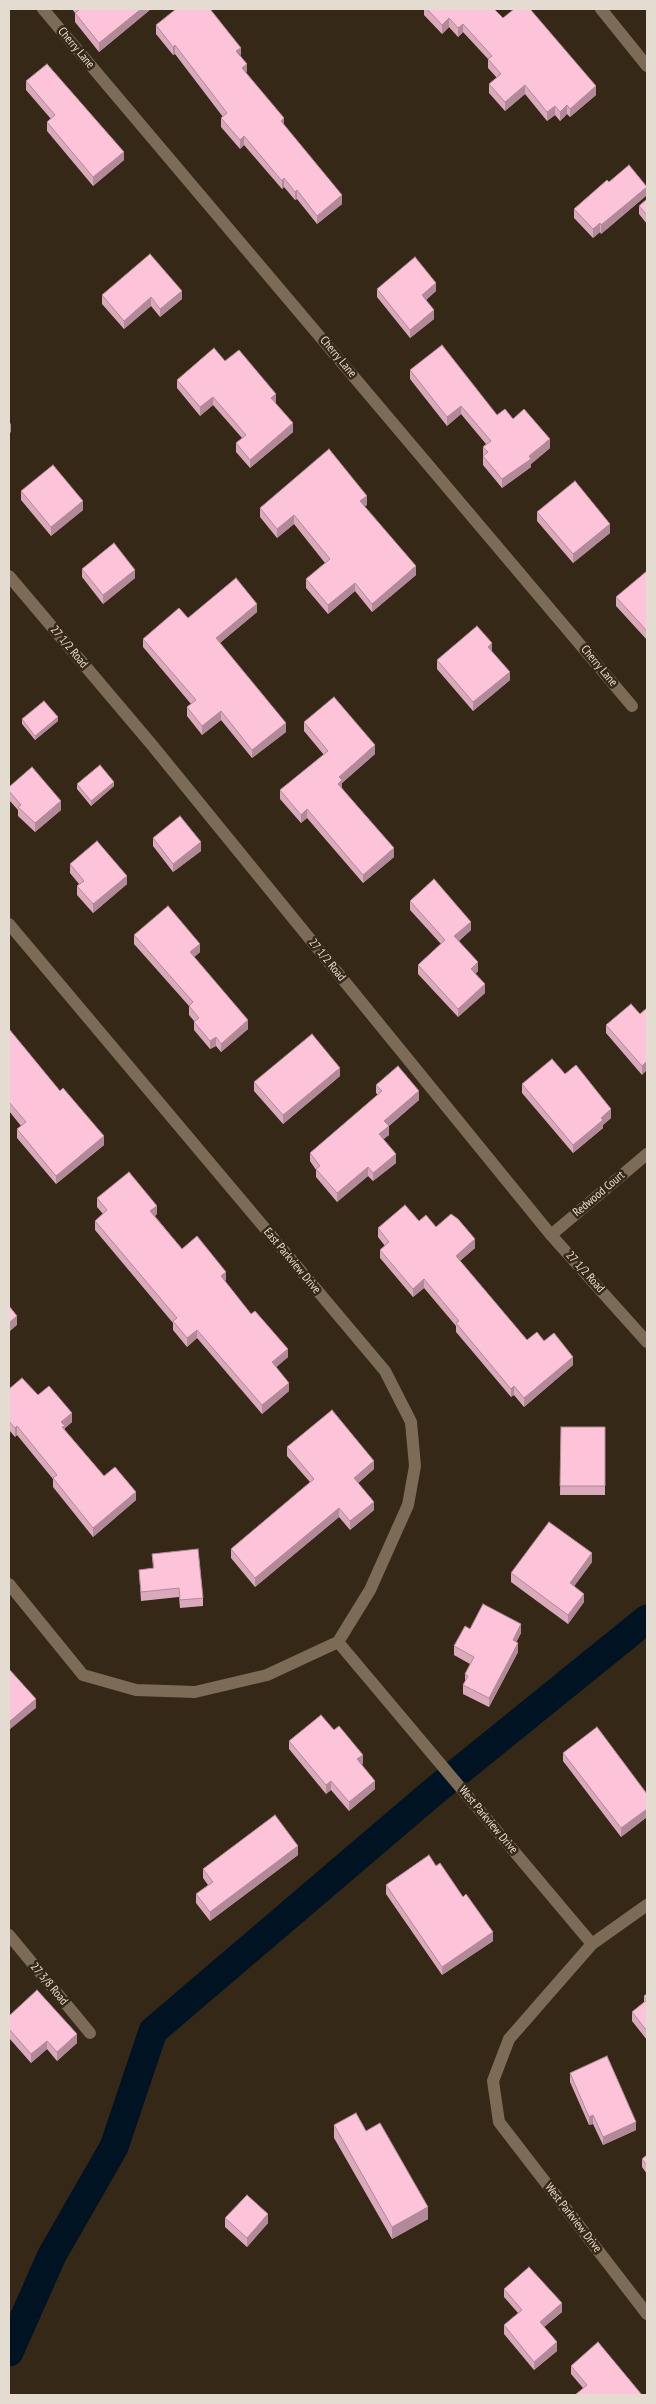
<!DOCTYPE html>
<html>
<head>
<meta charset="utf-8">
<style>
  body { margin:0 }
  #map { position:relative; width:656px; height:2404px; overflow:hidden; background:#362817; font-family:"PT Sans Narrow",sans-serif }
  canvas { display:block }
  .frame { position:absolute; inset:0; border:10px solid #e5dcd1; pointer-events:none }
</style>
</head>
<body>
<div id="map">
<canvas width="656" height="2404"></canvas>
<div class="frame"></div>
</div>
<script>
const ctx = document.querySelector('canvas').getContext('2d');
ctx.lineJoin = 'round';
function poly(rows) {
  const path = new Path2D();
  for (const r of rows) {
    path.moveTo(r[0], r[1]);
    for (let i = 2; i < r.length; i += 2) path.lineTo(r[i], r[i + 1]);
  }
  return path;
}
function stroke(path, color, width, dash) {
  ctx.strokeStyle = color;
  ctx.lineWidth = width;
  ctx.lineCap = dash ? 'butt' : 'round';
  ctx.setLineDash(dash || []);
  ctx.stroke(path);
}
function fill(path, color) {
  ctx.fillStyle = color;
  ctx.fill(path, 'evenodd');
}
function write(font, color, halo, rows, align = 'center') {
  ctx.font = font + ' "PT Sans Narrow",sans-serif';
  ctx.lineWidth = 5;
  ctx.setLineDash([]);
  ctx.textBaseline = 'middle';
  ctx.strokeStyle = halo;
  ctx.fillStyle = color;
  for (const [text, x, y, turn = 0] of rows) {
    ctx.save();
    ctx.translate(x, y);
    ctx.rotate((+turn || 0) * Math.PI / 180);
    ctx.textAlign = isNaN(turn) ? turn : align;
    if (halo) ctx.strokeText(text, 0, 0);
    ctx.fillText(text, 0, 0);
    ctx.restore();
  }
}
stroke(poly([
  [9,2352,52,2255,114,2147,153,2031,432,1793,647,1619]
]), '#001322', 29);
stroke(poly([
  [43,9,632,706],
  [601,9,647,66],
  [9,576,152,745,551,1235,647,1342],
  [9,924,385,1371,411,1422,415,1466,408,1505,370,1590,338,1642],
  [551,1235,647,1154],
  [9,1584,83,1675,136,1690,195,1692,267,1675,338,1642],
  [338,1642,592,1944],
  [647,1905,592,1944,509,2039,493,2081,499,2122,647,2314],
  [9,1935,90,2033]
]), '#7b6b57', 12);
fill(poly([
  [72,9,151,9,99,52,75,22,75,13],
  [424,9,494,9,503,18,596,95,570,117,567,114,560,121,555,115,547,121,525,94,505,111,489,93,489,84,497,78,488,68,488,59,463,32,458,37,449,27,442,34,424,15],
  [156,25,241,56,246,73,342,204,317,224,297,199,295,200,284,187,282,189,244,145,240,149,221,127,221,118,223,117,175,54,173,55,156,34],
  [26,81,124,160,93,186,47,131,47,122,51,119,26,90],
  [647,195,601,234,600,232,593,238,574,218,574,209],
  [647,199,647,224,639,214,639,206],
  [377,289,436,291,426,300,434,319,410,338,377,297],
  [102,295,182,299,160,317,151,306,124,329,102,304],
  [225,361,276,403,276,404,293,432,250,468,236,452,236,443,242,438,213,405,200,416,177,388,177,380],
  [410,370,497,415,513,419,550,448,531,464,531,467,502,488,483,465,483,447,486,444,461,414,447,426,410,379],
  [21,491,83,510,51,536,21,500],
  [367,505,364,506,416,575,372,612,355,591,328,614,306,588,306,579,325,563,294,524,277,538,260,517,260,508],
  [537,512,610,533,573,563,537,521],
  [82,569,135,578,103,604,82,577],
  [647,571,647,640,616,606,616,597],
  [257,612,220,643,286,732,252,758,221,720,202,735,187,716,187,707,191,704,143,647,143,639,188,618],
  [437,660,510,680,473,711,437,669],
  [22,719,58,721,35,740,22,724],
  [304,722,375,754,342,783,342,788,394,857,363,883,307,818,301,823,280,799,280,790,324,755,304,731],
  [77,784,114,786,91,806,77,789],
  [9,787,61,810,35,832,18,816,18,810,9,800],
  [153,838,201,851,173,872,153,846],
  [70,864,127,884,93,913,77,895,77,886,79,884,70,873],
  [410,901,471,930,459,941,478,971,475,974,485,993,458,1017,418,974,418,965,441,944,410,910],
  [134,935,200,952,194,957,248,1029,221,1052,216,1046,210,1049,194,1030,194,1021,189,1015,189,1006,134,944],
  [647,1008,642,1075,606,1033,606,1025,640,1014],
  [9,1029,104,1145,56,1184,17,1138,17,1129,21,1126,9,1111],
  [565,1074,611,1118,603,1125,603,1128,573,1153,522,1093,522,1084],
  [340,1076,283,1124,254,1091,254,1082],
  [376,1085,419,1100,389,1126,389,1135,383,1139,396,1163,373,1181,368,1176,337,1202,316,1177,316,1170,310,1161,310,1153,378,1095,376,1093],
  [97,1198,157,1214,155,1216,182,1249,226,1280,225,1281,251,1314,288,1357,276,1367,289,1391,262,1414,197,1338,187,1347,173,1330,173,1323,95,1230,95,1221,103,1214,97,1207],
  [419,1221,436,1227,475,1248,460,1261,527,1340,544,1341,573,1365,524,1407,514,1395,511,1397,456,1332,456,1326,424,1288,413,1297,380,1258,380,1250,385,1246,378,1237,378,1228],
  [9,1389,38,1395,72,1422,65,1428,65,1430,104,1476,136,1500,93,1537,53,1487,53,1479,17,1435,15,1437,9,1430],
  [561,1427,605,1427,605,1495,560,1495],
  [287,1447,374,1469,358,1483,374,1510,350,1530,339,1517,255,1587,231,1558,231,1549,310,1482,287,1456],
  [152,1554,203,1598,203,1606,180,1608,179,1597,141,1601,139,1570,153,1568],
  [592,1562,574,1586,584,1602,568,1624,511,1582,511,1573],
  [470,1629,521,1633,516,1642,518,1652,489,1707,463,1694,463,1685,465,1682,465,1674,470,1664,454,1655,454,1646],
  [289,1741,363,1763,362,1765,375,1789,349,1811,331,1790,326,1794,289,1749],
  [563,1753,647,1794,647,1817,621,1837,563,1761],
  [298,1855,210,1921,196,1903,196,1894,208,1885,203,1878,203,1869],
  [436,1866,493,1941,442,1975,386,1894,386,1885],
  [647,1994,647,2040,632,2021,632,2012,644,2002,644,1996],
  [9,2016,77,2043,57,2061,47,2049,31,2063,9,2038],
  [570,2073,636,2130,603,2145,593,2124,589,2125,570,2082],
  [334,2125,366,2131,428,2219,392,2239,334,2138],
  [647,2155,647,2174,642,2167,642,2159],
  [225,2218,268,2223,247,2247,225,2227],
  [504,2289,562,2312,544,2327,557,2351,534,2370,504,2334,504,2325,518,2313,504,2297],
  [571,2366,642,2395,583,2388,571,2374]
]), '#daa9bb');
fill(poly([
  [141,9,151,9,99,52,99,43],
  [449,18,449,27,442,34,442,25],
  [463,24,463,32,458,37,458,28],
  [175,45,175,54,173,55,173,47],
  [241,48,241,56,236,51],
  [247,64,247,73,242,68],
  [525,85,525,94,505,111,505,102],
  [596,86,596,95,570,117,570,109],
  [567,105,567,114,560,121,560,112],
  [555,106,555,115,547,121,547,112],
  [284,118,284,126,281,121],
  [244,136,244,145,240,149,240,140],
  [124,152,124,160,93,186,93,177],
  [284,178,284,187,282,189,282,181],
  [647,187,647,195,601,234,601,225],
  [297,190,297,199,295,200,295,192],
  [342,195,342,204,317,224,317,216],
  [600,223,600,232,593,238,593,229],
  [436,283,436,291,422,303,422,295],
  [182,291,182,299,160,317,160,309],
  [151,297,151,306,124,329,124,321],
  [434,310,434,319,410,338,410,330],
  [276,394,276,403,271,407,271,398],
  [213,397,213,405,200,416,200,407],
  [461,406,461,414,447,426,447,417],
  [11,423,11,432,9,434,9,425],
  [293,423,293,432,250,468,250,460],
  [550,439,550,448,531,464,531,467,502,488,502,479],
  [367,496,367,505,360,510,360,501],
  [83,501,83,510,51,536,51,527],
  [294,515,294,524,277,538,277,529],
  [610,524,610,533,573,563,573,554],
  [416,566,416,575,372,612,372,604],
  [135,570,135,578,103,604,103,595],
  [355,583,355,591,328,614,328,605],
  [257,604,257,612,216,646,216,638],
  [492,643,492,652,488,647],
  [510,672,510,680,473,711,473,702],
  [221,711,221,720,202,735,202,726],
  [58,717,58,721,35,740,35,736],
  [286,723,286,732,252,758,252,750],
  [375,745,375,754,342,783,342,789,338,784,339,777],
  [114,782,114,786,91,806,91,801],
  [61,801,61,810,35,832,35,823],
  [307,809,307,818,301,823,301,815],
  [201,842,201,851,173,872,173,864],
  [394,848,394,857,363,883,363,875],
  [127,876,127,884,93,913,93,904],
  [471,922,471,930,454,945,454,936],
  [200,944,200,952,190,961,190,952],
  [478,962,478,971,471,978,471,969],
  [485,984,485,993,458,1017,458,1009],
  [248,1020,248,1029,221,1052,221,1044],
  [216,1037,216,1046,210,1049,210,1041],
  [647,1061,647,1070,642,1075,642,1066],
  [340,1068,340,1076,283,1124,283,1115],
  [419,1091,419,1100,384,1130,384,1121],
  [611,1109,611,1118,603,1125,603,1128,573,1153,573,1145,601,1118],
  [389,1126,389,1135,379,1143,379,1134],
  [104,1136,104,1145,56,1184,56,1176],
  [396,1154,396,1163,373,1181,373,1173],
  [368,1167,368,1176,337,1202,337,1193],
  [157,1206,157,1214,150,1219,150,1211],
  [475,1239,475,1248,456,1264,456,1256],
  [226,1272,226,1280,221,1285,221,1276],
  [424,1279,424,1288,413,1297,413,1289],
  [17,1316,17,1325,9,1332,9,1323],
  [197,1330,197,1338,187,1347,187,1338],
  [288,1349,288,1357,272,1371,272,1362],
  [573,1357,573,1365,524,1407,524,1398],
  [289,1383,289,1391,262,1414,262,1405],
  [514,1386,514,1395,511,1397,511,1389],
  [72,1413,72,1422,65,1428,65,1434,61,1422],
  [17,1426,17,1435,15,1437,15,1428],
  [374,1461,374,1469,354,1487,354,1478],
  [136,1492,136,1500,93,1537,93,1528],
  [374,1502,374,1510,350,1530,350,1521],
  [339,1508,339,1517,255,1587,255,1578],
  [592,1553,592,1562,570,1592,570,1583],
  [584,1594,584,1602,568,1624,568,1615],
  [521,1624,521,1633,513,1649,513,1640],
  [518,1643,518,1652,489,1707,489,1698],
  [36,1699,36,1708,9,1730,9,1722],
  [363,1755,363,1763,357,1768,357,1759],
  [331,1781,331,1790,326,1794,326,1785],
  [375,1781,375,1789,349,1811,349,1802],
  [647,1809,647,1817,621,1837,621,1828],
  [298,1846,298,1855,210,1921,210,1912],
  [493,1932,493,1941,442,1975,442,1967],
  [77,2034,77,2043,57,2061,57,2052],
  [47,2041,47,2049,31,2063,31,2054],
  [593,2115,593,2124,589,2125,589,2117],
  [636,2122,636,2130,603,2145,603,2137],
  [428,2207,428,2219,392,2239,392,2227],
  [268,2214,268,2223,247,2247,247,2238],
  [562,2303,562,2312,540,2330,540,2322],
  [557,2342,557,2351,534,2370,534,2362]
]), '#b18998');
const building = poly([
  [79,9,141,9,99,43,75,13,80,9,79,9],
  [176,9,210,9,241,48,236,51,247,64,242,68,284,118,281,121,342,195,317,216,297,190,295,192,284,178,282,181,244,136,240,140,221,118,227,113,175,45,173,47,156,25,176,9],
  [427,9,494,9,503,18,514,9,530,9,596,86,570,109,567,105,560,112,555,106,547,112,525,85,505,102,489,84,501,74,488,59,492,56,463,24,458,28,449,18,442,25,427,9],
  [47,64,124,152,93,177,47,122,55,115,26,81,47,64],
  [629,165,647,187,601,225,600,223,593,229,574,209,607,180,609,182,629,165],
  [647,199,647,215,639,206,647,199],
  [150,254,182,291,160,309,151,297,124,321,102,295,150,254],
  [415,257,436,283,422,295,434,310,410,330,377,289,415,257],
  [442,345,497,415,505,409,513,419,524,409,550,439,529,456,531,459,502,479,483,456,488,452,483,447,491,441,461,406,447,417,410,370,442,345],
  [214,348,225,361,239,350,276,394,271,398,293,423,250,460,236,443,246,435,213,397,200,407,177,380,214,348],
  [329,449,367,496,360,501,416,566,372,604,355,583,328,605,306,579,330,559,294,515,277,529,260,508,329,449],
  [53,465,83,501,51,527,21,491,53,465],
  [575,481,610,524,573,554,537,512,575,481],
  [114,543,135,570,103,595,82,569,114,543],
  [647,571,647,631,616,597,647,571],
  [236,578,257,604,216,638,286,723,252,750,221,711,202,726,187,707,196,700,143,639,179,608,188,618,236,578],
  [477,626,492,643,488,647,510,672,473,702,437,660,477,626],
  [334,697,375,745,339,777,342,780,338,784,394,848,363,875,307,809,301,815,280,790,328,751,304,722,334,697],
  [44,701,58,717,35,736,22,719,44,701],
  [100,765,114,782,91,801,77,784,100,765],
  [32,767,61,801,35,823,18,807,21,805,9,791,9,787,32,767],
  [180,816,201,842,173,864,153,838,180,816],
  [97,841,127,876,93,904,77,886,84,881,70,864,97,841],
  [434,879,471,922,454,936,478,962,471,969,485,984,458,1009,418,965,445,940,410,901,434,879],
  [168,906,200,944,190,952,248,1020,221,1044,216,1037,210,1041,194,1022,199,1018,189,1006,193,1002,134,935,168,906],
  [631,1004,640,1014,647,1008,647,1061,642,1066,606,1025,631,1004],
  [9,1029,60,1091,63,1088,104,1136,56,1176,17,1129,26,1122,9,1102,9,1029],
  [312,1034,340,1068,283,1115,254,1082,312,1034],
  [552,1059,565,1074,576,1065,611,1109,601,1118,603,1120,573,1145,522,1084,552,1059],
  [398,1066,419,1091,384,1121,389,1126,379,1134,396,1154,373,1173,368,1167,337,1193,316,1169,320,1166,310,1153,382,1091,376,1085,398,1066],
  [129,1172,157,1206,150,1211,182,1249,197,1236,226,1272,221,1276,251,1314,255,1311,288,1349,272,1362,289,1383,262,1405,197,1330,187,1338,173,1321,177,1318,95,1221,107,1210,97,1198,129,1172],
  [405,1205,419,1221,426,1215,436,1227,451,1214,458,1219,475,1239,456,1256,527,1340,537,1332,544,1341,554,1333,573,1357,524,1398,514,1386,511,1389,456,1323,459,1321,424,1279,413,1289,380,1250,389,1242,378,1228,405,1205],
  [9,1306,17,1316,9,1323,9,1306],
  [22,1378,38,1395,49,1386,72,1413,61,1422,65,1426,62,1427,104,1476,115,1467,136,1492,93,1528,53,1478,57,1475,17,1426,15,1428,9,1421,9,1389,22,1378],
  [332,1410,374,1461,354,1478,374,1502,350,1521,339,1508,255,1578,231,1549,314,1479,287,1447,332,1410],
  [561,1427,605,1427,605,1486,560,1486,561,1427],
  [549,1522,592,1553,570,1583,584,1594,568,1615,511,1573,549,1522],
  [198,1549,203,1598,180,1600,179,1588,141,1592,139,1570,154,1568,152,1554,198,1549],
  [483,1604,521,1624,513,1640,518,1643,489,1698,463,1685,468,1676,465,1674,474,1657,454,1646,465,1626,470,1629,483,1604],
  [9,1669,36,1699,9,1722,9,1669],
  [321,1715,334,1730,339,1726,363,1755,357,1759,375,1781,349,1802,331,1781,326,1785,289,1741,321,1715],
  [597,1727,647,1794,647,1809,621,1828,563,1753,597,1727],
  [275,1815,298,1846,210,1912,196,1894,213,1882,203,1869,275,1815],
  [429,1855,436,1866,440,1863,463,1897,466,1894,493,1932,442,1967,386,1885,429,1855],
  [37,1990,77,2034,57,2052,47,2041,31,2054,9,2029,9,2016,37,1990],
  [647,1994,647,2031,632,2012,647,2000,644,1996,647,1994],
  [607,2056,636,2122,603,2137,593,2115,589,2117,570,2073,607,2056],
  [356,2113,366,2131,380,2123,428,2207,392,2227,334,2125,356,2113],
  [647,2155,647,2165,642,2159,647,2155],
  [247,2195,268,2214,247,2238,225,2218,247,2195],
  [529,2267,562,2303,540,2322,557,2342,534,2362,504,2325,522,2310,504,2289,529,2267],
  [598,2342,642,2395,575,2395,587,2385,571,2366,598,2342]
]);
fill(building, '#fdc4d9');
stroke(building, '#b18998', 1);
write('12px', '#e5dcd1', '#362817', [
  ["Cherry Lane",76,48,50],
  ["Cherry Lane",338,357,50],
  ["27 1/2 Road",69,647,50],
  ["Cherry Lane",599,666,50],
  ["27 1/2 Road",327,960,51],
  ["Redwood Court",599,1194,-40],
  ["East Parkview Drive",292,1261,50],
  ["27 1/2 Road",585,1272,48],
  ["West Parkview Drive",488,1820,50],
  ["27 3/8 Road",49,1984,50],
  ["West Parkview Drive",573,2218,52]
]);
</script>
</body>
</html>
